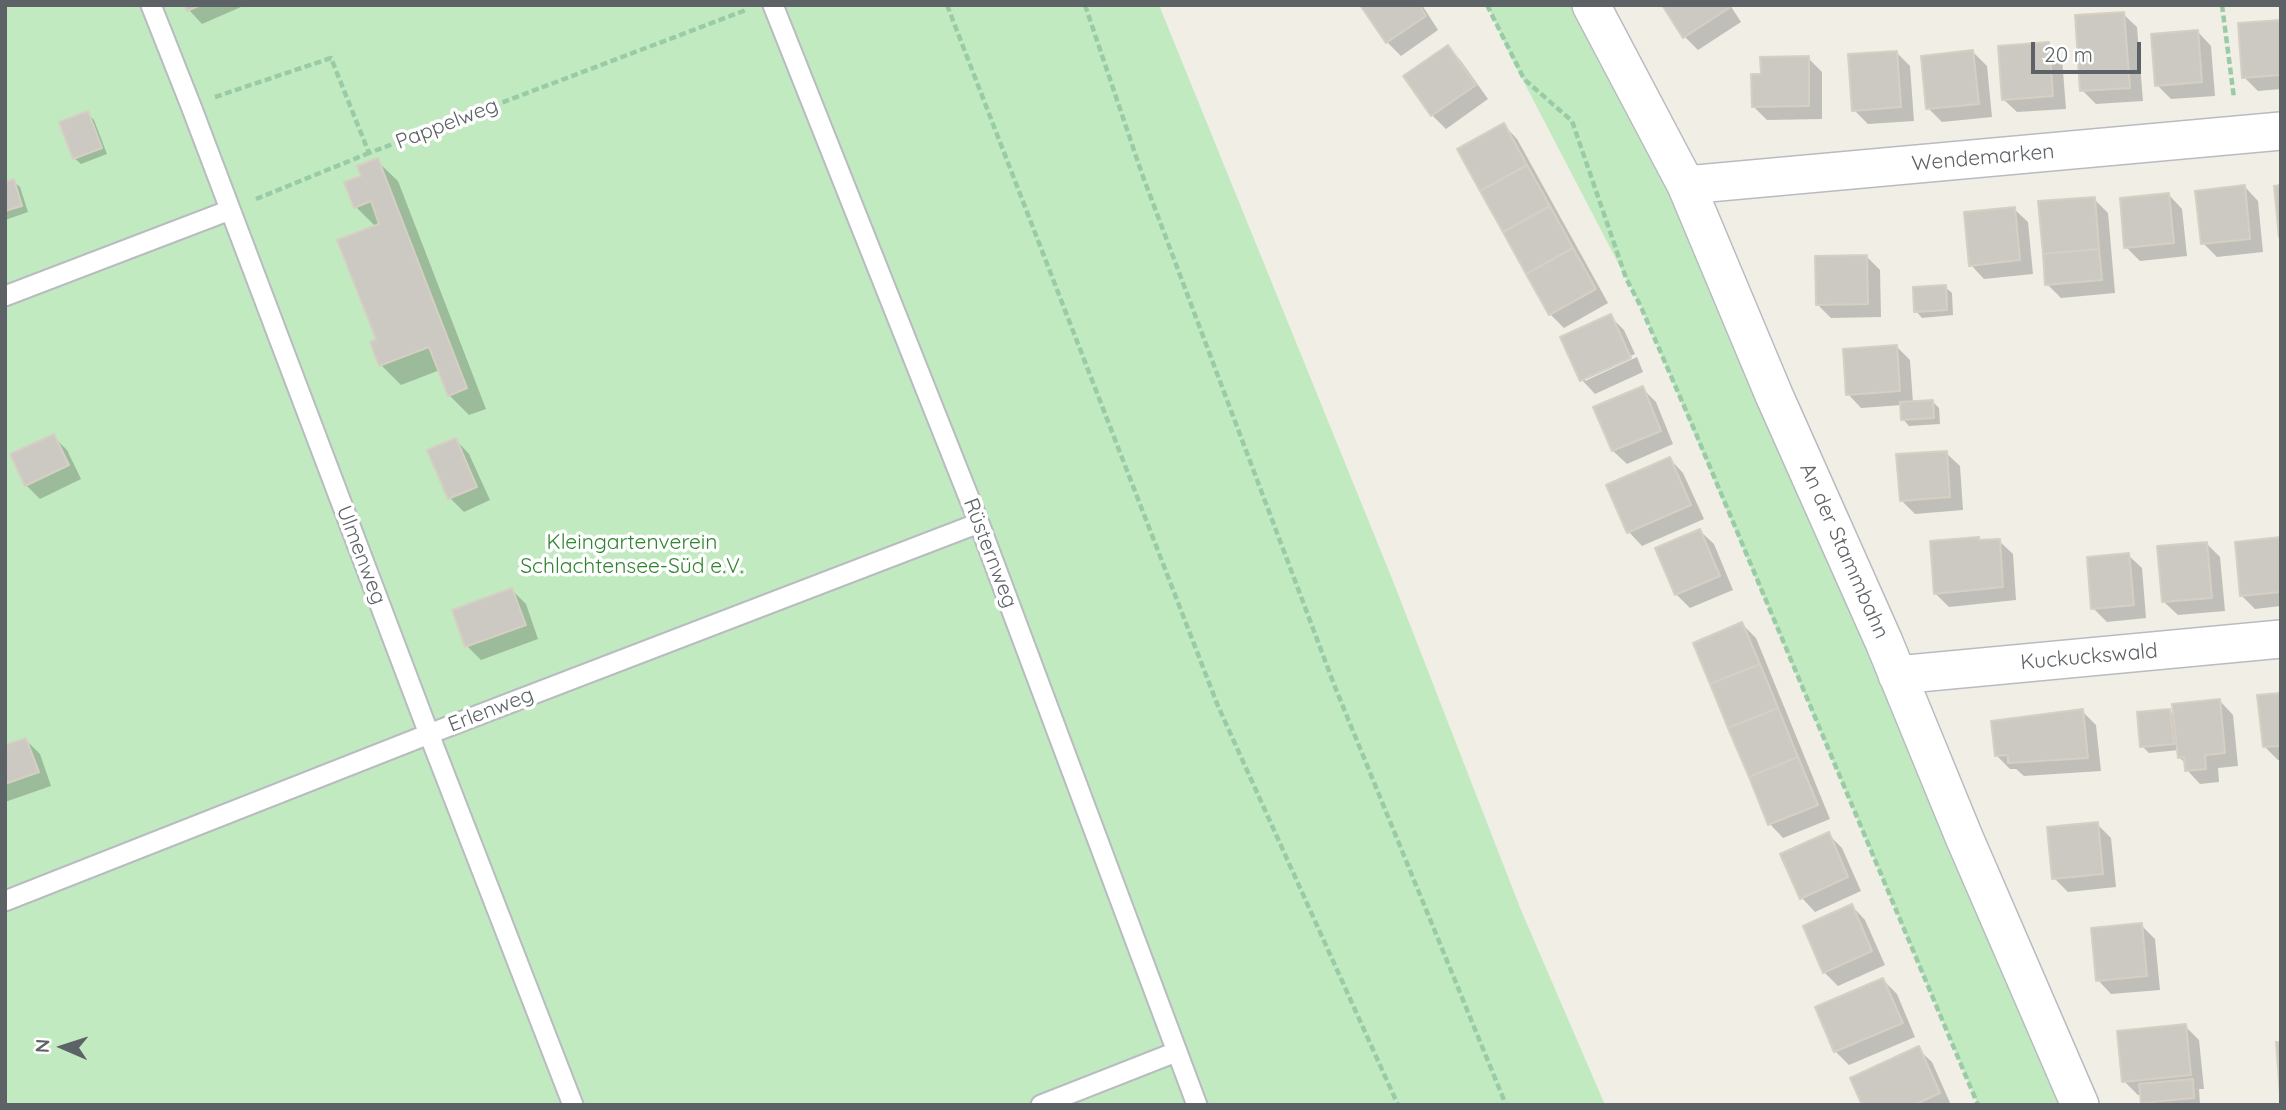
<!DOCTYPE html>
<html>
<head>
<meta charset="utf-8">
<style>
  body { margin:0 }
  #map { position:relative; width:2286px; height:1110px; overflow:hidden; background:#f1eee6; font-family:Quicksand,sans-serif }
  canvas { display:block }
  .frame { position:absolute; inset:0; border:7px solid #5d6267; pointer-events:none }
  .north { position:absolute; left:28px; top:1012px; width:70px; height:70px; -webkit-text-stroke:5px #fff; paint-order:stroke; rotate:273deg; font-size:19px; font-weight:700; line-height:28px; text-align:center; color:#5d6267 }
  .north::after { content:''; display:block; margin:auto; width:24px; height:32px; background:#5d6267; clip-path:polygon(50% 0,100% 100%,50% 72%,0 100%) }
  .scale { position:absolute; left:2031px; top:42px; width:110px; height:32px; box-sizing:border-box; border:4px solid #5d6267; border-top:0; padding-left:9px; font-size:21px; line-height:24px; white-space:nowrap; color:#5d6267; -webkit-text-stroke:5px #fff; paint-order:stroke }
</style>
</head>
<body>
<div id="map">
<canvas width="2286" height="1110"></canvas>
<div class="frame"></div>
<div class="north">N</div>
<div class="scale">20 m</div>
</div>
<script>
const ctx = document.querySelector('canvas').getContext('2d');
ctx.lineJoin = 'round';
function fill(path, color) {
  ctx.fillStyle = color;
  ctx.fill(path, 'evenodd');
}
function poly(rows) {
  const path = new Path2D();
  for (const r of rows) {
    path.moveTo(r[0], r[1]);
    for (let i = 2; i < r.length; i += 2) path.lineTo(r[i], r[i + 1]);
  }
  return path;
}
function stroke(path, color, width, dash) {
  ctx.strokeStyle = color;
  ctx.lineWidth = width;
  ctx.lineCap = dash ? 'butt' : 'round';
  ctx.setLineDash(dash || []);
  ctx.stroke(path);
}
function write(font, color, halo, rows, align = 'center') {
  ctx.font = font + ' Quicksand,sans-serif';
  ctx.lineWidth = 7;
  ctx.setLineDash([]);
  ctx.textBaseline = 'middle';
  ctx.strokeStyle = halo;
  ctx.fillStyle = color;
  for (const [text, x, y, turn = 0] of rows) {
    ctx.save();
    ctx.translate(x, y);
    ctx.rotate((+turn || 0) * Math.PI / 180);
    ctx.textAlign = isNaN(turn) ? turn : align;
    if (halo) ctx.strokeText(text, 0, 0);
    ctx.fillText(text, 0, 0);
    ctx.restore();
  }
}
fill(poly([
  [5,5,1159,5,1393,581,1521,910,1605,1105,5,1105],
  [1487,5,1591,5,2080,1105,1978,1105,1641,307,1514,63]
]), '#c2eac1');
fill(poly([
  [187,5,240,5,241,7,202,24,189,10],
  [1362,5,1422,5,1438,30,1401,56,1387,42],
  [1664,5,1730,5,1741,22,1698,50,1685,37],
  [2123,14,2137,27,2143,101,2096,104,2082,90],
  [2281,22,2281,89,2258,91,2244,77],
  [2198,32,2211,46,2215,96,2171,99,2157,85],
  [2049,44,2062,58,2066,109,2017,112,2003,99],
  [1448,47,1461,61,1488,99,1446,129,1432,115],
  [1973,52,1987,66,1992,117,1942,122,1928,108],
  [1897,53,1910,66,1914,121,1868,124,1854,110],
  [1808,58,1822,72,1822,119,1767,120,1753,106,1762,75],
  [87,113,94,120,107,154,81,164,74,158],
  [1504,125,1517,139,1608,303,1564,328,1550,314],
  [377,161,398,181,486,409,469,415,449,395,440,370,401,385,381,365,378,340,376,227,356,207],
  [13,181,20,187,28,212,5,220,5,183],
  [2245,187,2258,201,2263,252,2217,257,2203,243],
  [2169,195,2182,209,2187,256,2140,261,2126,247],
  [2094,199,2108,213,2115,293,2061,298,2047,284],
  [2014,209,2028,222,2033,274,1984,279,1971,265],
  [1866,256,1880,270,1881,317,1831,318,1818,305],
  [1945,287,1952,293,1953,315,1922,318,1916,311],
  [1610,316,1624,330,1635,354,1585,377,1585,381,1637,357,1643,372,1595,394,1582,380],
  [1896,346,1910,360,1913,403,1932,401,1939,408,1940,424,1909,426,1903,419,1902,405,1861,408,1848,394],
  [1642,388,1656,402,1673,444,1627,464,1613,451],
  [53,436,67,450,81,479,40,499,26,485],
  [456,440,469,454,490,500,464,512,450,498],
  [1946,453,1960,466,1963,510,1915,514,1901,500],
  [1670,459,1683,473,1704,519,1642,546,1629,532],
  [1700,531,1714,544,1733,590,1690,608,1676,594],
  [1978,539,1981,542,1999,541,2013,554,2016,600,1949,607,1935,593],
  [2281,539,2281,606,2255,609,2241,595],
  [2206,543,2220,557,2225,611,2178,615,2164,602],
  [2128,555,2142,568,2146,618,2107,622,2093,608],
  [512,590,526,604,538,639,481,660,467,646,454,611],
  [1742,624,1756,638,1830,819,1783,838,1770,824,1695,643],
  [2281,694,2281,760,2278,760,2264,746],
  [2220,701,2233,715,2238,766,2218,768,2219,782,2200,784,2187,770,2186,764,2179,757,2179,750,2149,753,2142,746,2170,711,2175,717],
  [2082,711,2096,725,2101,771,2024,776,2016,769,2010,769,1996,755],
  [26,740,40,754,51,786,5,802,5,747],
  [2097,824,2111,838,2116,887,2068,892,2054,878],
  [1828,834,1842,848,1861,891,1815,912,1802,898],
  [1852,906,1865,920,1885,965,1838,986,1824,972],
  [2141,925,2155,939,2160,990,2111,994,2098,980],
  [1883,980,1897,994,1915,1037,1849,1065,1835,1051],
  [2185,1026,2199,1040,2204,1089,2199,1089,2200,1104,2145,1105,2142,1095,2138,1095,2124,1081],
  [1918,1049,1932,1062,1951,1105,1864,1105]
]), '#0003');
const building = poly([
  [185,5,201,5,187,11,185,5],
  [1360,5,1419,5,1426,16,1386,43,1360,5],
  [1662,5,1727,5,1729,8,1683,38,1662,5],
  [2124,12,2130,88,2080,91,2075,15,2124,12],
  [2281,20,2281,75,2242,78,2238,23,2281,20],
  [2198,30,2202,82,2155,86,2151,34,2198,30],
  [2049,42,2053,96,2002,100,1998,46,2049,42],
  [1448,45,1476,85,1431,116,1403,76,1448,45],
  [1973,50,1979,104,1926,109,1921,56,1973,50],
  [1897,51,1901,107,1852,111,1848,54,1897,51],
  [1809,56,1809,106,1752,107,1751,74,1761,74,1760,57,1809,56],
  [88,111,102,148,73,159,59,122,88,111],
  [1504,123,1527,165,1480,191,1457,149,1504,123],
  [378,158,467,388,448,396,429,347,379,366,370,342,376,339,337,240,379,224,371,201,354,208,344,182,361,176,357,166,378,158],
  [1527,165,1550,206,1503,232,1480,191,1527,165],
  [14,179,22,206,5,211,5,182,14,179],
  [2245,185,2250,239,2201,244,2195,191,2245,185],
  [2281,185,2281,236,2279,237,2274,186,2281,185],
  [2169,193,2174,243,2124,248,2120,198,2169,193],
  [2095,197,2099,249,2043,254,2038,201,2095,197],
  [1550,206,1573,248,1526,274,1503,232,1550,206],
  [2015,207,2020,260,1969,266,1964,212,2015,207],
  [1573,248,1596,289,1549,315,1526,274,1573,248],
  [2099,249,2102,280,2045,285,2043,254,2099,249],
  [1867,255,1868,304,1816,305,1815,256,1867,255],
  [1946,285,1947,310,1914,312,1913,287,1946,285],
  [1611,314,1631,358,1580,381,1560,337,1611,314],
  [1897,345,1900,391,1846,395,1843,349,1897,345],
  [1643,386,1661,431,1612,451,1593,407,1643,386],
  [1933,400,1934,418,1901,420,1900,402,1933,400],
  [54,434,69,465,25,486,10,454,54,434],
  [456,438,477,487,448,499,427,450,456,438],
  [1947,451,1950,497,1900,501,1896,454,1947,451],
  [1670,457,1691,505,1627,533,1606,485,1670,457],
  [1700,529,1720,576,1675,595,1655,548,1700,529],
  [1979,537,1979,540,2000,539,2003,587,1934,594,1930,541,1979,537],
  [2281,537,2281,592,2240,596,2235,542,2281,537],
  [2207,542,2212,598,2162,602,2157,546,2207,542],
  [2129,553,2134,605,2091,609,2087,557,2129,553],
  [512,588,526,625,465,647,452,610,512,588],
  [1742,622,1760,664,1710,684,1693,643,1742,622],
  [1760,664,1778,708,1728,728,1710,684,1760,664],
  [2281,693,2281,746,2263,747,2257,695,2281,693],
  [2220,699,2225,753,2205,755,2206,769,2185,771,2184,757,2178,758,2172,704,2220,699],
  [1778,708,1798,757,1749,777,1728,728,1778,708],
  [2083,709,2088,758,2008,763,2008,755,1995,756,1991,721,2083,709],
  [2170,709,2174,744,2140,747,2137,712,2170,709],
  [26,738,39,772,5,784,5,745,26,738],
  [1798,757,1818,805,1768,825,1749,777,1798,757],
  [2098,822,2103,874,2052,879,2047,827,2098,822],
  [1829,832,1848,877,1800,899,1780,854,1829,832],
  [1852,904,1872,951,1823,973,1803,926,1852,904],
  [2142,923,2147,976,2096,981,2091,928,2142,923],
  [1883,978,1903,1023,1834,1052,1815,1007,1883,978],
  [2186,1024,2191,1075,2122,1082,2117,1031,2186,1024],
  [2276,1042,2281,1042,2281,1094,2280,1094,2276,1042],
  [1919,1046,1940,1093,1914,1105,1862,1105,1850,1078,1919,1046],
  [2193,1079,2194,1098,2141,1103,2139,1084,2193,1079]
]);
fill(building, '#ccc9c3');
stroke(building, '#d6cfc3', 2);
const lane = poly([
  [151,5,191,106,429,734,573,1105],
  [773,5,979,523,1197,1105],
  [5,296,230,210],
  [5,901,429,734,979,523],
  [1041,1105,1176,1052]
]);
const street = poly([
  [1591,5,1686,185,1774,395,1884,642,1964,837,2080,1105],
  [1686,185,2281,131],
  [1897,675,2281,639]
]);
stroke(lane, '#b8bcc0', 23);
stroke(street, '#b8bcc0', 40);
stroke(poly([
  [947,5,1218,706,1398,1105],
  [1085,5,1142,174,1335,687,1506,1105],
  [1487,5,1524,79,1572,121,1626,278,1641,307,1694,429,1978,1105],
  [2222,5,2234,98],
  [215,97,331,58,369,153,746,10],
  [256,199,369,153]
]), '#99cca6', 4.5, [7, 3.5]);
stroke(lane, '#fff', 19);
stroke(street, '#fff', 37);
write('21px', '#5d6267', '#fff', [
  ["Pappelweg",447,124,-21],
  ["Wendemarken",1983,158,-5],
  ["An der Stammbahn",1844,551,66],
  ["Rüsternweg",990,553,69],
  ["Ulmenweg",361,555,69],
  ["Kuckuckswald",2089,657,-5],
  ["Erlenweg",491,710,-21]
]);
write('21px', '#2f852f', '#fff', [
  ["Kleingartenverein",632,543],
  ["Schlachtensee-Süd e.V.",632,567]
]);
</script>
</body>
</html>
